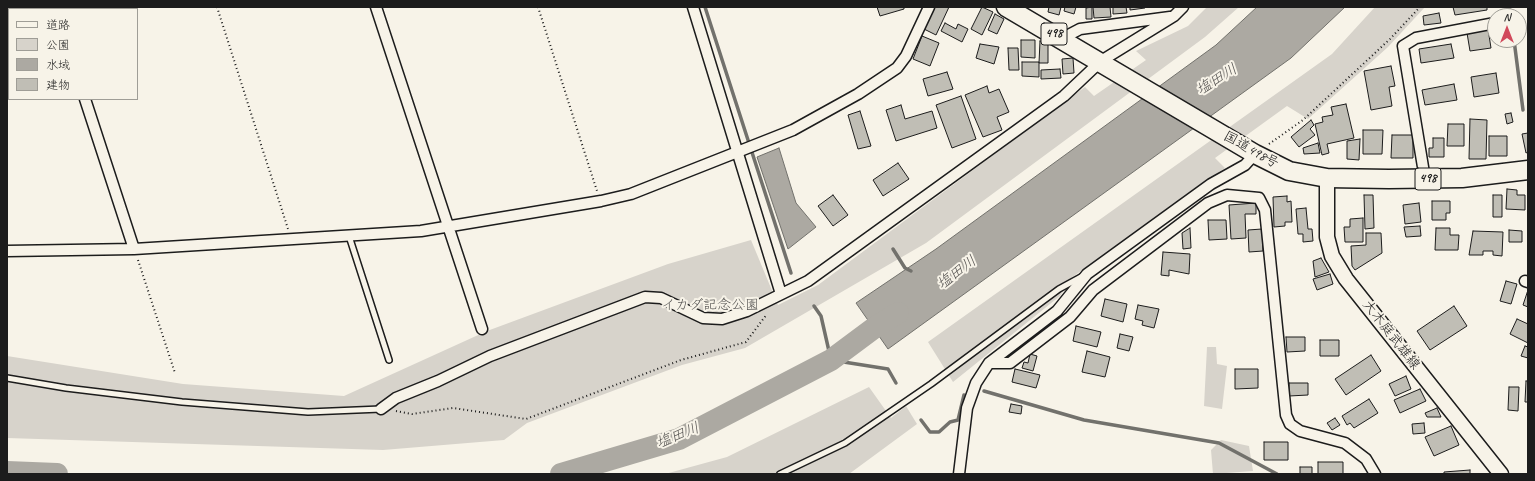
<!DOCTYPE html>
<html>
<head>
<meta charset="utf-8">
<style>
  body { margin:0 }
  #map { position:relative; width:1535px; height:481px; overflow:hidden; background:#f7f3e8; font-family:Caveat,"Klee One",sans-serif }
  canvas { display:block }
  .frame { position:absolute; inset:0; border:8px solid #1c1c1c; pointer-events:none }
  .legend { position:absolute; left:8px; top:8px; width:130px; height:92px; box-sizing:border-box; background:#f7f3e8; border:1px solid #9f9d96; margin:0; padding:5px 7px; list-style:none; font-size:12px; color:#1c1c1c }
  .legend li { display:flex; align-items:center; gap:8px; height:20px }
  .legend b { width:20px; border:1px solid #9f9d96 }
  .north { position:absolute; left:1487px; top:8px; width:40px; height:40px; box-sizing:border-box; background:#f7f3e8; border:1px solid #9f9d96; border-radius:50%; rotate:0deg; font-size:11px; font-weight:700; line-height:16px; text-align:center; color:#1c1c1c }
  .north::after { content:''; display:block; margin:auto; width:14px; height:18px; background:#d1495b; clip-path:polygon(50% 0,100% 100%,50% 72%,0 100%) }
</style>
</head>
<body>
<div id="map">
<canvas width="1535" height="481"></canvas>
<div class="frame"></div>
<ul class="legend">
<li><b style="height:5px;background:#f7f3e8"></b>道路</li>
<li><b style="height:11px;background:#d7d3cb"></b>公園</li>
<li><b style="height:11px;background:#aca9a2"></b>水域</li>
<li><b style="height:11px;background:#c0beb5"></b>建物</li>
</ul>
<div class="north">N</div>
</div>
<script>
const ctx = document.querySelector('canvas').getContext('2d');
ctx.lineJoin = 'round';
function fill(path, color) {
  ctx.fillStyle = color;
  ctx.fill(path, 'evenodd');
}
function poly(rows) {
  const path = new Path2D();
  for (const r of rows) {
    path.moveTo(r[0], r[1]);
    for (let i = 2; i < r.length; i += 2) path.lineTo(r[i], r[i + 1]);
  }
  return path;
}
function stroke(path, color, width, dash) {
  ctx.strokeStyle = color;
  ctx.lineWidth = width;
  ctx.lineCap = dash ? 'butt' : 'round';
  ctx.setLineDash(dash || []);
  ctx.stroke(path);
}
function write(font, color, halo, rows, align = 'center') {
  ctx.font = font + ' Caveat,"Klee One",sans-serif';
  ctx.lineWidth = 4;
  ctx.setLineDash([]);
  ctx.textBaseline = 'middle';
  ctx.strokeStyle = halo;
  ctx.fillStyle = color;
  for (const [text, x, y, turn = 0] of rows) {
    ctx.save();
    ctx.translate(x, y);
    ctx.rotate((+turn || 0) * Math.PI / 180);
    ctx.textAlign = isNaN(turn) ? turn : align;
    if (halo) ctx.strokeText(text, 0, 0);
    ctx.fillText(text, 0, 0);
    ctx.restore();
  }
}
fill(poly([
  [1207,7,1239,7,1205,37,926,243,745,348,682,365,527,423,504,440,383,450,7,438,7,356,183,384,344,396,487,331,668,264,751,240,778,305,818,285,1085,87,1094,96,1146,60,1136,51,1188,26],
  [1375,7,1425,7,1388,47,1308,119,1287,106,1215,158,1225,168,1071,278,1060,296,953,382,928,342,1332,54],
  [1207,347,1216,347,1217,364,1227,366,1222,409,1204,406],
  [869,387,891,418,906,406,917,424,849,474,665,474,727,457],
  [1221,440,1249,446,1253,471,1213,474,1211,450]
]), '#d7d3cb');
const water = poly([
  [1257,7,1345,7,1291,58,888,349,856,303,936,249,1216,45,1257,7],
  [779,148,796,203,816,227,788,249,757,157,779,148]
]);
fill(water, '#aca9a2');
stroke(water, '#72716c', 1);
stroke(poly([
  [705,7,791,273],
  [1509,7,1511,16],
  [1514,40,1523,110],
  [893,249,905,268,911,271],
  [814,306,821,316,831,360,888,369,896,383],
  [984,391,1084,420,1219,443,1277,474],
  [921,420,930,432,939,432,950,422,958,420,964,395]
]), '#72716c', 3.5);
stroke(poly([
  [7,472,57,474],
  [561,474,679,439,831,360,874,328,898,313]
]), '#aca9a2', 22);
const building = poly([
  [877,7,904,7,904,9,880,16,877,7],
  [935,7,949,7,936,35,924,29,935,7],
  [982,7,993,12,982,35,971,29,982,7],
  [1049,7,1061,7,1059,15,1048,12,1049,7],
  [1065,7,1076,7,1074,14,1064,11,1065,7],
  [1092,7,1092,19,1086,19,1086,8,1092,7],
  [1093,7,1110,7,1111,17,1094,18,1093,7],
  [1113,7,1126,7,1127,13,1113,14,1113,7],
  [1130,7,1145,7,1145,8,1130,10,1130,7],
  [1453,7,1487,7,1487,10,1455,15,1453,7],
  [1439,13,1441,23,1424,25,1423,16,1439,13],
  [995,14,1004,19,997,34,988,30,995,14],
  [945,23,956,29,958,24,968,29,962,42,941,31,945,23],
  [1488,29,1491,48,1470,51,1467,33,1488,29],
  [922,36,939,43,930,66,913,59,922,36],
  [1021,40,1035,40,1035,58,1021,57,1021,40],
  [1040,41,1048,41,1048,63,1039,63,1040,41],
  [980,44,999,47,994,64,976,58,980,44],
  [1451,44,1454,58,1421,63,1419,49,1451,44],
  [1008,48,1018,48,1019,70,1009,70,1008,48],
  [1073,58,1074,73,1063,74,1062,59,1073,58],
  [1022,62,1039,62,1039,77,1022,76,1022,62],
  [1391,66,1395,86,1389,87,1392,106,1371,110,1364,71,1391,66],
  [1060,69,1061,78,1041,79,1041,70,1060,69],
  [947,72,953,89,928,96,923,79,947,72],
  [1496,73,1499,93,1474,97,1471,77,1496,73],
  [1454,84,1457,100,1425,105,1422,90,1454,84],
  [987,86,989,93,999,89,1009,112,997,117,1002,130,983,137,965,95,987,86],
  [961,96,976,139,952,148,936,105,961,96],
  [1346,104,1354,138,1327,144,1329,153,1322,155,1315,124,1323,122,1322,117,1333,115,1331,107,1346,104],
  [901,105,905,119,932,111,937,128,896,141,886,110,901,105],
  [860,111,871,146,858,149,848,115,860,111],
  [1511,113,1513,122,1507,124,1505,114,1511,113],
  [1470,119,1487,120,1486,159,1469,159,1470,119],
  [1311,120,1314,125,1310,129,1315,135,1299,147,1291,137,1311,120],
  [1448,124,1464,124,1464,146,1447,146,1448,124],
  [1363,130,1383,130,1382,154,1363,154,1363,130],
  [1528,133,1528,152,1526,153,1522,134,1528,133],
  [1392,135,1413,135,1413,158,1391,158,1392,135],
  [1489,136,1507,136,1507,156,1489,156,1489,136],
  [1433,138,1444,138,1444,157,1429,157,1429,148,1433,148,1433,138],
  [1360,139,1359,160,1347,159,1347,141,1360,139],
  [1318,143,1320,153,1304,154,1303,148,1318,143],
  [898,163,909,179,883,196,873,180,898,163],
  [1507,189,1517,190,1517,195,1525,195,1525,210,1506,209,1507,189],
  [833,195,848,215,833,226,818,206,833,195],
  [1364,195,1373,195,1374,228,1365,229,1364,195],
  [1493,195,1502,195,1502,217,1493,217,1493,195],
  [1287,196,1287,202,1291,201,1292,222,1285,222,1285,226,1274,227,1273,197,1287,196],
  [1432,201,1450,201,1450,213,1446,213,1446,220,1432,220,1432,201],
  [1256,203,1256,214,1245,214,1246,238,1231,239,1229,205,1256,203],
  [1419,203,1421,222,1405,224,1403,205,1419,203],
  [1306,208,1308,229,1312,229,1313,241,1303,242,1303,234,1298,234,1296,209,1306,208],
  [1363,218,1363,242,1345,242,1344,227,1350,227,1350,219,1363,218],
  [1208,220,1226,220,1227,239,1209,240,1208,220],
  [1420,226,1421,236,1406,237,1404,227,1420,226],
  [1190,228,1191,248,1183,249,1182,233,1190,228],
  [1436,228,1450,228,1450,235,1459,235,1458,250,1435,250,1436,228],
  [1262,229,1263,251,1249,252,1248,230,1262,229],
  [1509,230,1522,231,1522,242,1509,242,1509,230],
  [1473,231,1503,232,1502,256,1493,255,1493,251,1483,251,1483,255,1469,255,1473,231],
  [1366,233,1381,233,1382,253,1355,270,1352,266,1351,246,1366,245,1366,233],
  [1163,252,1190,254,1189,274,1169,270,1169,276,1161,275,1163,252],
  [1321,258,1329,272,1315,277,1313,261,1321,258],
  [1330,274,1333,284,1317,290,1313,279,1330,274],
  [1506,281,1517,284,1511,304,1500,301,1506,281],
  [1527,293,1528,294,1528,307,1523,305,1527,293],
  [1105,299,1127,304,1123,322,1101,316,1105,299],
  [1138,305,1159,309,1154,328,1142,325,1143,321,1135,319,1138,305],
  [1454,306,1467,326,1430,350,1417,331,1454,306],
  [1517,319,1528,324,1528,343,1510,334,1517,319],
  [1076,326,1101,332,1097,347,1073,341,1076,326],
  [1120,334,1133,337,1129,351,1117,348,1120,334],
  [1286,337,1305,337,1305,351,1287,352,1286,337],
  [1320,340,1339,340,1339,356,1320,356,1320,340],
  [1525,346,1528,347,1528,358,1521,356,1525,346],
  [1087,351,1110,357,1105,377,1082,372,1087,351],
  [1030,354,1037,356,1033,371,1022,368,1024,362,1028,363,1030,354],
  [1371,355,1381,371,1346,395,1335,379,1371,355],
  [1015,369,1040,375,1036,388,1012,382,1015,369],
  [1235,369,1258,369,1258,388,1235,389,1235,369],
  [1406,376,1411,389,1395,396,1389,384,1406,376],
  [1526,381,1528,381,1528,402,1525,402,1526,381],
  [1289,383,1308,383,1308,395,1289,396,1289,383],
  [1509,387,1519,387,1518,411,1508,410,1509,387],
  [1420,389,1426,401,1400,413,1394,400,1420,389],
  [1369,399,1378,413,1354,428,1350,423,1347,425,1342,416,1369,399],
  [1011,404,1022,406,1021,414,1009,412,1011,404],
  [1437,408,1441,417,1427,417,1425,413,1437,408],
  [1335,418,1340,425,1332,430,1327,423,1335,418],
  [1424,423,1425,433,1413,434,1412,424,1424,423],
  [1451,426,1459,445,1434,456,1425,437,1451,426],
  [1264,442,1288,442,1288,460,1264,460,1264,442],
  [1318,462,1343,462,1343,474,1318,474,1318,462],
  [1300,467,1312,467,1312,474,1300,474,1300,467],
  [1470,470,1470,474,1444,474,1444,472,1470,470]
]);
fill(building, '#c0beb5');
stroke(building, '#1c1c1c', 1);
const lane = poly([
  [349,236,389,360],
  [7,378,66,388,182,402,308,412,381,409],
  [780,474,845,443,931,384,1059,289,1081,277]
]);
const street = poly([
  [55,7,56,9],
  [376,7,482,329],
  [693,7,781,294],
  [1061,39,1080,29,1170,17],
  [85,99,134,249],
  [1425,179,1403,46,1416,38,1495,23],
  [7,251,134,249,421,231,601,201,631,194,793,130,858,94,897,68,906,56,929,7],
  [1525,281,1528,282],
  [989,363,1010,363,1070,317,1093,290,1208,203,1227,195,1259,198,1265,210,1286,415,1290,424,1300,431,1345,443,1366,459,1375,474],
  [381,409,396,398,438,381,490,356,645,297,661,298,703,318,722,319,747,311,808,281,1064,96,1101,61,1174,16,1183,7],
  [959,474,967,408,976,383,989,363,1057,311,1087,274,1211,184,1245,165,1255,154]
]);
const secondary = poly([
  [1327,178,1327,237,1332,256,1346,279,1501,474]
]);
const highway = poly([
  [1006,7,1255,154,1289,171,1327,178,1389,179,1462,178,1528,170]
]);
stroke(lane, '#1c1c1c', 8);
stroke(street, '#1c1c1c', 13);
stroke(secondary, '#1c1c1c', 17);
stroke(highway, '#1c1c1c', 21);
stroke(poly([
  [217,7,288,229],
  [538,7,597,191],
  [1269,144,1303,120,1390,39,1420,7],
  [138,260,175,373],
  [396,411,412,414,453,408,526,419,681,360,746,342,767,314]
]), '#1c1c1c', 2, [1, 3]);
stroke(lane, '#f7f3e8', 5);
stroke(street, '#f7f3e8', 10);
stroke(secondary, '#f7f3e8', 14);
stroke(highway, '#f7f3e8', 18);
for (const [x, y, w] of [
  [1054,34,26],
  [1428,179,26]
]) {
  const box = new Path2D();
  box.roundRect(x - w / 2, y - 11, w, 22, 3);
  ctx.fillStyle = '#f7f3e8';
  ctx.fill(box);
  stroke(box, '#1c1c1c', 1);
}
write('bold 13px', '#1c1c1c', null, [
  ["498",1054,34],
  ["498",1428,179]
]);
write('14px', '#1c1c1c', '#f7f3e8', [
  ["国道498号",1251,150,29],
  ["大木庭武雄線",1391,335,52]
]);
write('14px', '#545351', '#f7f3e8', [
  ["イカダ記念公園",710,305]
]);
write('italic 15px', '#565452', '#f7f3e8', [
  ["塩田川",1217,80,-32],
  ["塩田川",957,273,-37],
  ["塩田川",678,436,-22]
]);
</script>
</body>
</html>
